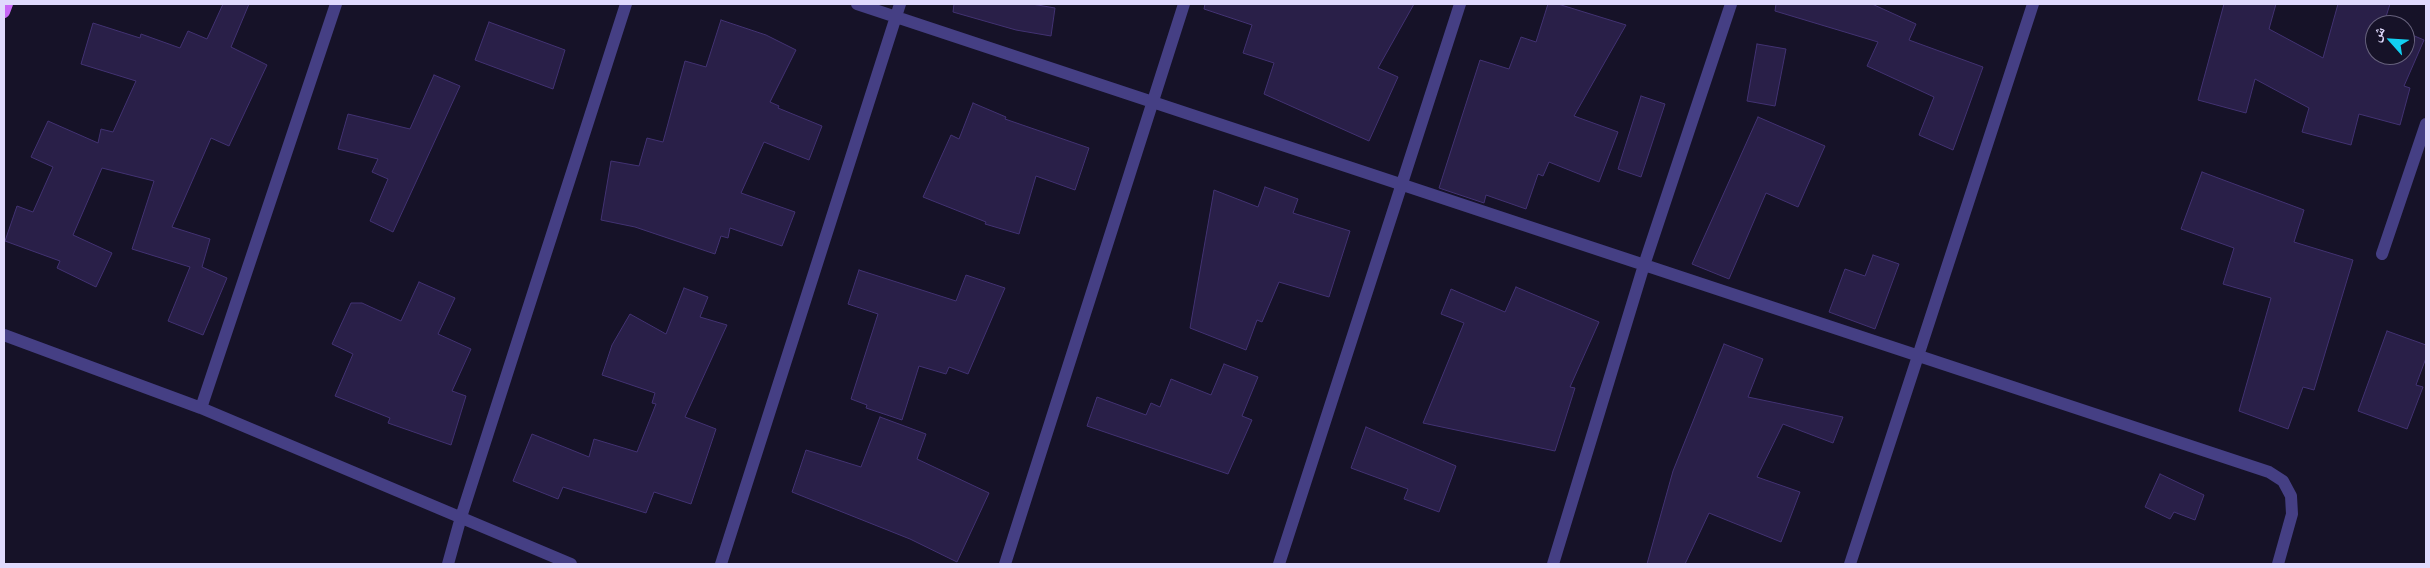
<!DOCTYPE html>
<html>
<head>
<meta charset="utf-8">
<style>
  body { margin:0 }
  #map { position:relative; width:2430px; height:568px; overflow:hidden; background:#161228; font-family:Roboto,"Noto Naskh Arabic",sans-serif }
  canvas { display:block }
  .frame { position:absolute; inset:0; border:5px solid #e0dafd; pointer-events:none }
  .north { position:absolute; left:2365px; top:15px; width:50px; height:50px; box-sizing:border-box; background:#161228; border:1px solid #67627d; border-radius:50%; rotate:296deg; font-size:14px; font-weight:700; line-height:20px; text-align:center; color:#e0dafd }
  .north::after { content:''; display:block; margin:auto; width:18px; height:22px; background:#12d0f2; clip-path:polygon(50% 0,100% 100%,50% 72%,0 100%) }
</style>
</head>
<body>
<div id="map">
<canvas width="2430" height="568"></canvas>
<div class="frame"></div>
<div class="north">ش</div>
</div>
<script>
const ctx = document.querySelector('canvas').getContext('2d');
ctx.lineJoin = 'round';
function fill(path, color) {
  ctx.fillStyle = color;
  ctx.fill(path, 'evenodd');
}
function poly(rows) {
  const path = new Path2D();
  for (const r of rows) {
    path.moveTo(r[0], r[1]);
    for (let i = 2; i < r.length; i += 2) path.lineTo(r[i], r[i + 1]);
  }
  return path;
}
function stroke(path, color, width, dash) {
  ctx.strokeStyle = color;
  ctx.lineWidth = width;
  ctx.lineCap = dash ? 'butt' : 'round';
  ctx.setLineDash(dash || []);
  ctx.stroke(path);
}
const building = poly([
  [223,4,249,4,231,47,267,65,229,146,211,138,172,227,210,239,202,267,227,278,203,335,168,321,190,267,132,249,154,181,102,168,73,235,112,253,96,287,57,268,60,261,5,241,17,206,33,212,53,167,31,157,48,121,98,143,101,129,113,132,136,81,81,64,93,23,140,38,141,34,180,48,188,31,207,39,223,4],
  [954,4,1032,4,1055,8,1051,36,1016,30,953,12,954,4],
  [1205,4,1414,4,1378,68,1398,77,1369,141,1264,94,1274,63,1243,53,1252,25,1204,9,1205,4],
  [1548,4,1558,4,1626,25,1574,116,1618,132,1599,182,1549,162,1543,176,1538,174,1526,209,1486,195,1484,203,1439,188,1480,60,1509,69,1521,37,1536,42,1548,4],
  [1776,4,1872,4,1916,24,1909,40,1983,67,1953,150,1919,135,1934,97,1867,66,1878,42,1775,11,1776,4],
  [2224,4,2276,4,2269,29,2323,58,2338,4,2390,4,2384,23,2388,25,2375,25,2375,55,2405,55,2405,32,2424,40,2404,86,2410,88,2400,125,2359,114,2351,145,2302,132,2309,108,2255,79,2246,113,2198,100,2224,4],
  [721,20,766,35,796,50,770,102,779,106,778,108,822,126,809,160,764,142,741,193,795,212,782,246,730,228,728,238,721,236,715,254,635,227,601,220,611,161,639,166,647,138,663,142,685,61,706,67,721,20],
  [489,22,565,50,553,89,475,60,489,22],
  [1757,44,1786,49,1775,106,1747,101,1757,44],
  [434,75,460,86,393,232,370,221,388,179,372,172,378,159,338,149,348,114,410,129,434,75],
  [1641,96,1665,104,1641,177,1618,169,1641,96],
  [973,103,1006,117,1005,119,1089,148,1075,190,1036,176,1019,234,985,224,986,222,923,197,951,135,959,139,973,103],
  [1758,117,1825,146,1798,207,1766,193,1729,279,1692,264,1758,117],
  [2202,172,2304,210,2294,242,2353,260,2314,390,2303,387,2288,429,2239,411,2271,298,2223,284,2234,248,2181,229,2202,172],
  [1265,187,1298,199,1293,213,1350,231,1329,297,1279,282,1262,322,1257,320,1246,350,1190,328,1214,190,1258,207,1265,187],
  [1873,255,1899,264,1875,329,1829,312,1845,269,1865,276,1873,255],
  [859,270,956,301,966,275,1005,288,968,374,949,367,946,374,919,366,902,420,866,408,867,405,851,399,878,314,848,304,859,270],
  [419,282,455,298,438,334,471,349,452,391,466,396,451,445,388,423,390,418,335,396,353,354,332,344,351,303,362,303,401,321,419,282],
  [1516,287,1599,322,1570,387,1575,388,1555,451,1423,423,1464,323,1441,314,1451,289,1505,312,1516,287],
  [684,288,708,297,700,317,727,325,685,417,716,429,691,504,654,492,646,513,563,487,558,499,513,481,532,434,589,457,594,439,637,452,656,404,652,403,655,393,602,375,612,345,630,314,666,334,684,288],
  [2387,331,2426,345,2426,358,2416,385,2423,387,2407,429,2358,411,2387,331],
  [1724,344,1763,359,1748,397,1843,417,1833,443,1783,424,1757,477,1800,492,1781,542,1709,513,1685,564,1647,564,1673,471,1724,344],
  [1224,364,1258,377,1242,416,1252,420,1228,474,1087,426,1097,397,1146,415,1151,403,1160,407,1171,379,1211,395,1224,364],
  [880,417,926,434,917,459,989,493,957,562,910,539,792,492,806,450,861,467,880,417],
  [1366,427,1456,466,1439,512,1404,499,1408,489,1351,468,1366,427],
  [2160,474,2204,495,2195,520,2174,512,2170,519,2145,507,2160,474]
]);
fill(building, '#291f48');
stroke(building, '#423272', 1);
stroke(poly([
  [857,4,2269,472,2283,481,2291,496,2292,514,2278,564],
  [2382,254,2426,124],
  [4,335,201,408,571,564],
  [201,408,336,4],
  [448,564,461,517,626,4],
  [721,564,900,4],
  [1005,564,1184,4],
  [1279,564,1460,4],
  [1553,564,1644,265,1731,4],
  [1850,564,2033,4]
]), '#453f84', 12);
stroke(poly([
  [4,12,7,4]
]), '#c868f6', 12);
</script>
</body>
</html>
